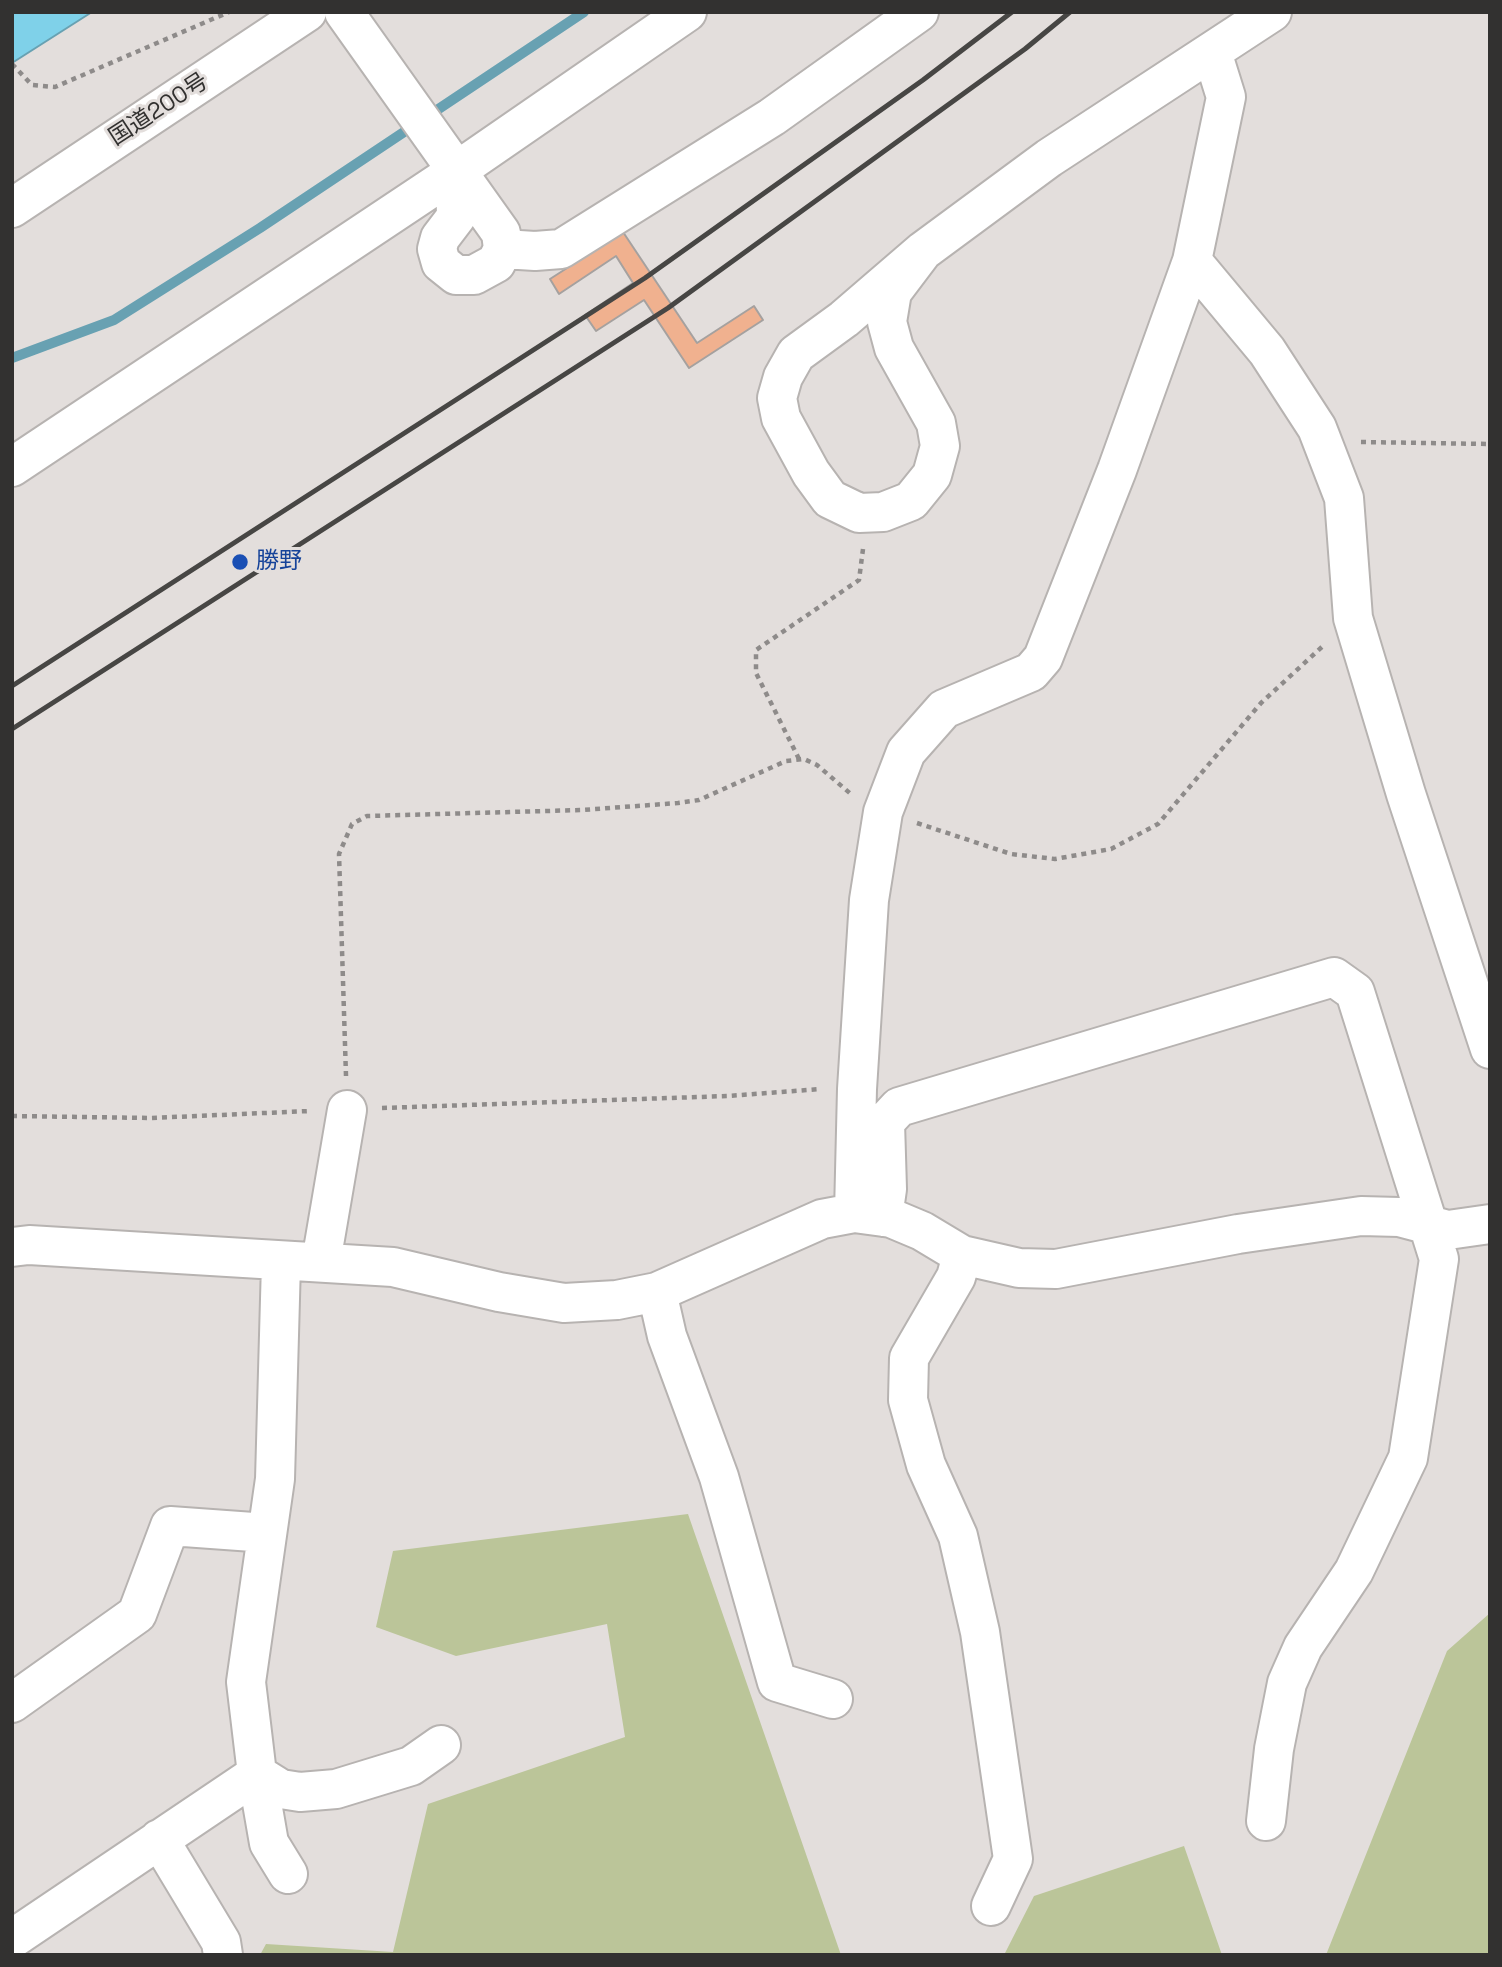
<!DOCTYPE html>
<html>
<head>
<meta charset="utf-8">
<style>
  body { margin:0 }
  #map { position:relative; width:1502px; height:1967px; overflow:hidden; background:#e3dedc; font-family:"Space Grotesk",sans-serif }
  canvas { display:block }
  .frame { position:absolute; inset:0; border:14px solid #323130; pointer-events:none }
</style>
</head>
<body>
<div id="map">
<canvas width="1502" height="1967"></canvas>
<div class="frame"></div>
</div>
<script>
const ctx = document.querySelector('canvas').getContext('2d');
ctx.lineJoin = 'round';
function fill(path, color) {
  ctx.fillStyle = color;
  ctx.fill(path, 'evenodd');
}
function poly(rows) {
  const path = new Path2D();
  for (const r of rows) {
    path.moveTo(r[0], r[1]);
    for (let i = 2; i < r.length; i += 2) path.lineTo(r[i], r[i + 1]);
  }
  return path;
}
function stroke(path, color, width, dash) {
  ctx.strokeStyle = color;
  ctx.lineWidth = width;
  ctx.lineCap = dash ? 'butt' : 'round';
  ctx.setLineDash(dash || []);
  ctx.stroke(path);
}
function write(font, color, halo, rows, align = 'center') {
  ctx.font = font + ' "Space Grotesk","Noto Sans JP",sans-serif';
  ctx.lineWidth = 6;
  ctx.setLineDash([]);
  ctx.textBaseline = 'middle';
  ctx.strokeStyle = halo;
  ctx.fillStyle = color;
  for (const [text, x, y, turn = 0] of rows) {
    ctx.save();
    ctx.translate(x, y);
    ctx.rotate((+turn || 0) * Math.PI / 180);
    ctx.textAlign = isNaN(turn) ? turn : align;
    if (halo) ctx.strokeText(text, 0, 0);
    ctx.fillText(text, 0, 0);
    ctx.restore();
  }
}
fill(poly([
  [688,1514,841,1955,260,1955,266,1944,393,1952,428,1804,625,1737,607,1624,456,1656,376,1627,393,1551],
  [1490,1613,1490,1955,1326,1955,1447,1651],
  [1184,1846,1222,1955,1004,1955,1034,1896]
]), '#bbc599');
const water = poly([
  [12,12,92,12,12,63,12,12]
]);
fill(water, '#7fd1e9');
stroke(water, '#68a1b2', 2);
stroke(poly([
  [12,358,114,320,260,228,584,12]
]), '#68a1b2', 10);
const building = poly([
  [623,232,697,343,754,306,763,320,689,368,644,300,596,331,585,315,633,283,616,256,559,294,550,279,623,232]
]);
fill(building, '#f0b18f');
stroke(building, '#a5a19f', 2);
const minor = poly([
  [344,12,501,233,503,249,496,263,474,275,456,275,441,263,437,249,440,238,456,217,455,172],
  [503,249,535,251,561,249,772,117,919,12],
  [923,251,892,292,887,322,894,348,936,423,940,446,932,475,911,501,883,512,859,513,830,499,811,473,781,418,777,398,783,377,796,354,844,319,923,251,1049,158,1272,12],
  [1192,261,1267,351,1317,428,1344,498,1353,618,1406,794,1490,1049],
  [12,467,455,172,687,12],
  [854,1213,857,1089,869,900,883,812,906,752,944,709,1031,672,1043,658,1117,470,1192,261,1226,97,1212,52],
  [883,1217,887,1189,885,1122,899,1107,1334,977,1355,992,1439,1259,1408,1458,1354,1571,1303,1647,1287,1683,1274,1749,1266,1821],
  [12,1247,29,1245,393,1267,499,1292,564,1303,617,1300,657,1292,822,1219,854,1213,891,1218,922,1231,962,1255,1019,1268,1056,1269,1238,1234,1361,1216,1399,1217,1448,1230,1490,1224],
  [962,1255,956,1277,909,1358,908,1400,926,1465,958,1536,980,1632,1013,1859,991,1906],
  [321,1262,347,1110],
  [657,1292,667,1336,719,1477,777,1682,833,1699],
  [12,1703,137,1614,170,1526,267,1533],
  [257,1774,281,1789,300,1792,336,1789,411,1766,441,1745],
  [257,1774,269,1843,288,1874],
  [159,1839,221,1942,223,1955],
  [12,1939,257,1774,246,1682,275,1479,281,1263]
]);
const highway = poly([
  [12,208,307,12]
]);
stroke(minor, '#b7b3b1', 42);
stroke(highway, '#b7b3b1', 42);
stroke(poly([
  [12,64,32,85,55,87,229,12],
  [1361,442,1490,444],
  [799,759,756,673,756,650,859,580,863,549],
  [917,823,1011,854,1055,859,1111,849,1158,824,1261,703,1324,645],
  [346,1076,339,854,352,824,367,816,582,810,678,803,699,800,786,761,804,759,817,765,852,795],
  [382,1108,727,1096,821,1089],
  [12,1116,151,1118,310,1111]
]), '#8e8b8a', 4.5, [5, 5]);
stroke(minor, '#fff', 38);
stroke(highway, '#fff', 38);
stroke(poly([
  [12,686,645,278,923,80,1012,12],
  [12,729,668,308,1025,49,1070,12]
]), '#474644', 5);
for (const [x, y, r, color] of [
  [240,562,9,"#1a4fb4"]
]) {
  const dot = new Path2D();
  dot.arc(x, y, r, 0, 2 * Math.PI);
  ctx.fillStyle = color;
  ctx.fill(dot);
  stroke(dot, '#e3dedc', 2.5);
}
write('23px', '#323130', '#e3dedc', [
  ["国道200号",159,110,-33]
]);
write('23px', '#164399', '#e3dedc', [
  ["勝野",256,562]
], 'left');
</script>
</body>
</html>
